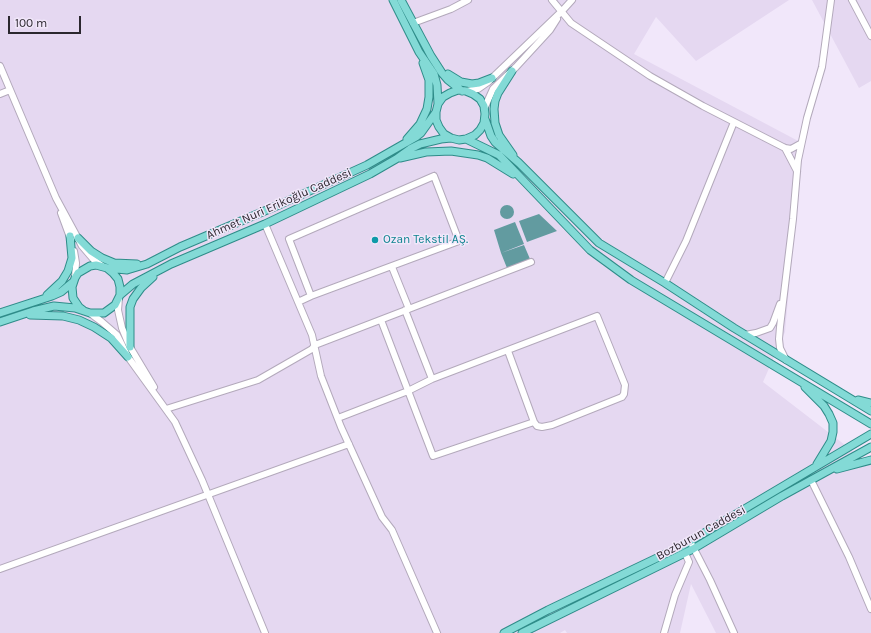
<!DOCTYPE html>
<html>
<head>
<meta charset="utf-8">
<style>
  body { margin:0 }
  #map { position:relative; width:871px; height:633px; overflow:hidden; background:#f1e7fa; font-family:Karla,sans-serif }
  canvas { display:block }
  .scale { position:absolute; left:8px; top:16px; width:73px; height:18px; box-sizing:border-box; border:2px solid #2b272e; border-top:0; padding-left:5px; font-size:12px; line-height:14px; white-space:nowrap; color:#2b272e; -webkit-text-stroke:3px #f1e7fa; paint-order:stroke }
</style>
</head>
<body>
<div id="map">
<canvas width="871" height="633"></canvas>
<div class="scale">100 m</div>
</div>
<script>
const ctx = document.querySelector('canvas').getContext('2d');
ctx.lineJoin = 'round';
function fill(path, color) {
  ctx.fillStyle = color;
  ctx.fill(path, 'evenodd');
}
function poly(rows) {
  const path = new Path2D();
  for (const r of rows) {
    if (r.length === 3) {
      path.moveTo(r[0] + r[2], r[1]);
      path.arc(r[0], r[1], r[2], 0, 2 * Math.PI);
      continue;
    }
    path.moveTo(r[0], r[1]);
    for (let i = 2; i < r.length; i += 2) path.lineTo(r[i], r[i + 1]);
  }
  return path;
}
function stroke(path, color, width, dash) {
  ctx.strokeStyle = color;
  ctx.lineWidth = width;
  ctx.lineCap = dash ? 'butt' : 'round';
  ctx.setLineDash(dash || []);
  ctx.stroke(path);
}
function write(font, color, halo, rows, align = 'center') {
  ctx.font = font + ' Karla,sans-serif';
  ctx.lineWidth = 3;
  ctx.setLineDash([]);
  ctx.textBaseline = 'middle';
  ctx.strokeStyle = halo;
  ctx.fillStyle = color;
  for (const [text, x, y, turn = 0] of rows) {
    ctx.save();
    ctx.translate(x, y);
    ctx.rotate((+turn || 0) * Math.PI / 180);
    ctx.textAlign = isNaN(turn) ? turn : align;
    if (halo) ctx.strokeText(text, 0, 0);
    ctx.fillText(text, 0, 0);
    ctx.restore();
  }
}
fill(poly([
  [0,0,789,0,696,61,656,17,634,54,802,143,785,332,763,382,871,465,871,633,716,633,691,584,680,633,567,633,565,630,560,633,0,633],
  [812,0,871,0,871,81,859,88]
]), '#e5d8f1');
fill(poly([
  [507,212,7],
  [539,214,557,231,527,242,519,221],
  [515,222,524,244,501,253,494,230],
  [524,245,530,259,507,268,501,253]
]), '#629ba0');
const minor = poly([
  [552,0,571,23,650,76,703,106,785,148,791,149,800,144],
  [852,0,871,36],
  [413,23,451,9,468,0],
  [0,66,56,198,82,246,94,260,102,266],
  [467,91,478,89,488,82,562,11,572,0],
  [0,94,10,90],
  [484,109,493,89,516,67,550,30,557,19],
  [785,148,797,171],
  [434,176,459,241,311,296,289,239,434,176],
  [61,213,71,240],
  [265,224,312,335,321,376,341,427,382,517,392,530,437,633],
  [74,251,76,263,75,277],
  [392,267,409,309],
  [665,283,686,241,734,122],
  [119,299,118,310,122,328,130,347,154,387],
  [298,302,311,296],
  [405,310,432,379,597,316,625,385,624,394,622,397,552,425,542,427,537,426,534,422,508,351],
  [90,313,102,322,117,335,128,357,175,422,202,480,265,633],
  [381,320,433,456,534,422],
  [745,335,756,333,770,328,773,323,780,304],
  [786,360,780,348,779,339,780,327,793,219,798,160,807,118,822,67,831,0],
  [166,409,258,380,312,349,315,345,531,262],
  [338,418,408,391,432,379],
  [811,480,849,557,871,609],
  [690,541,710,580,734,633],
  [0,569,349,444],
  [664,633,675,595,689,562,685,553]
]);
const major = poly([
  [393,0,419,52,434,74,437,85,438,104],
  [401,0,431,56,442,73,448,80,462,91],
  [512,71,498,93,495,101,494,109,495,123,499,135,513,155],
  [448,74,461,82,472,84,479,83,492,78],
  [485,119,491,136,495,142,519,163,599,243,665,283,734,328,871,411],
  [407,139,420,124,427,109,429,97,429,80,423,63],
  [466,139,499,155,590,250,631,280,871,424],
  [400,158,426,152,451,151,478,155,487,158,513,174],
  [78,238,91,251,102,258,114,263,137,264],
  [107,268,127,270,147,264,180,247,281,204,367,165,416,137,421,133,436,112],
  [47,295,62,281,68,271,72,258,70,236],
  [120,295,133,284,171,264,265,224,370,174,396,159,410,149,420,144,441,139,451,138,459,140,466,139,475,135,480,130,484,123,485,114,484,106,480,99,473,94,466,91,458,90,450,93,443,97,438,104,436,112,436,120,439,127,444,134,451,138],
  [0,313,52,296,61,292,73,282],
  [30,315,63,316,79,320,94,327,111,338,128,357],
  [0,322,33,311,54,306,75,308,90,313,104,313,115,305,120,295,120,287,118,279,113,273,107,268,96,265,90,266,78,273,75,278,72,287,73,298,79,307,83,310],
  [130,347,130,307,133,299,141,288,153,277],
  [805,387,824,406,829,414,833,423,833,432,831,441,817,464],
  [858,400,871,403],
  [837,469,871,460],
  [504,633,548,610,682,546,871,434],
  [522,633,693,549,782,496,871,447]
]);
stroke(minor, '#b3a9bb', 8);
stroke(major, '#2f8c89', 9);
stroke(minor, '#fff', 6);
stroke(major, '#83dad6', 7);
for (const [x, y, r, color] of [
  [375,240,4,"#0f9aa8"]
]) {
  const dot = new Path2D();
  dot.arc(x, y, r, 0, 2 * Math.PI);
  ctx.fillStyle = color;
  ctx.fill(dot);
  stroke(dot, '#f1e7fa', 1.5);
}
write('12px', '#2b272e', '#f1e7fa', [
  ["Ahmet Nuri Erikoğlu Caddesi",279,204,-24],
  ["Bozburun Caddesi",701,533,-29]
]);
write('12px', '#0d838f', '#f1e7fa', [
  ["Ozan Tekstil AŞ.",383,240]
], 'left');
</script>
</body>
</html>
